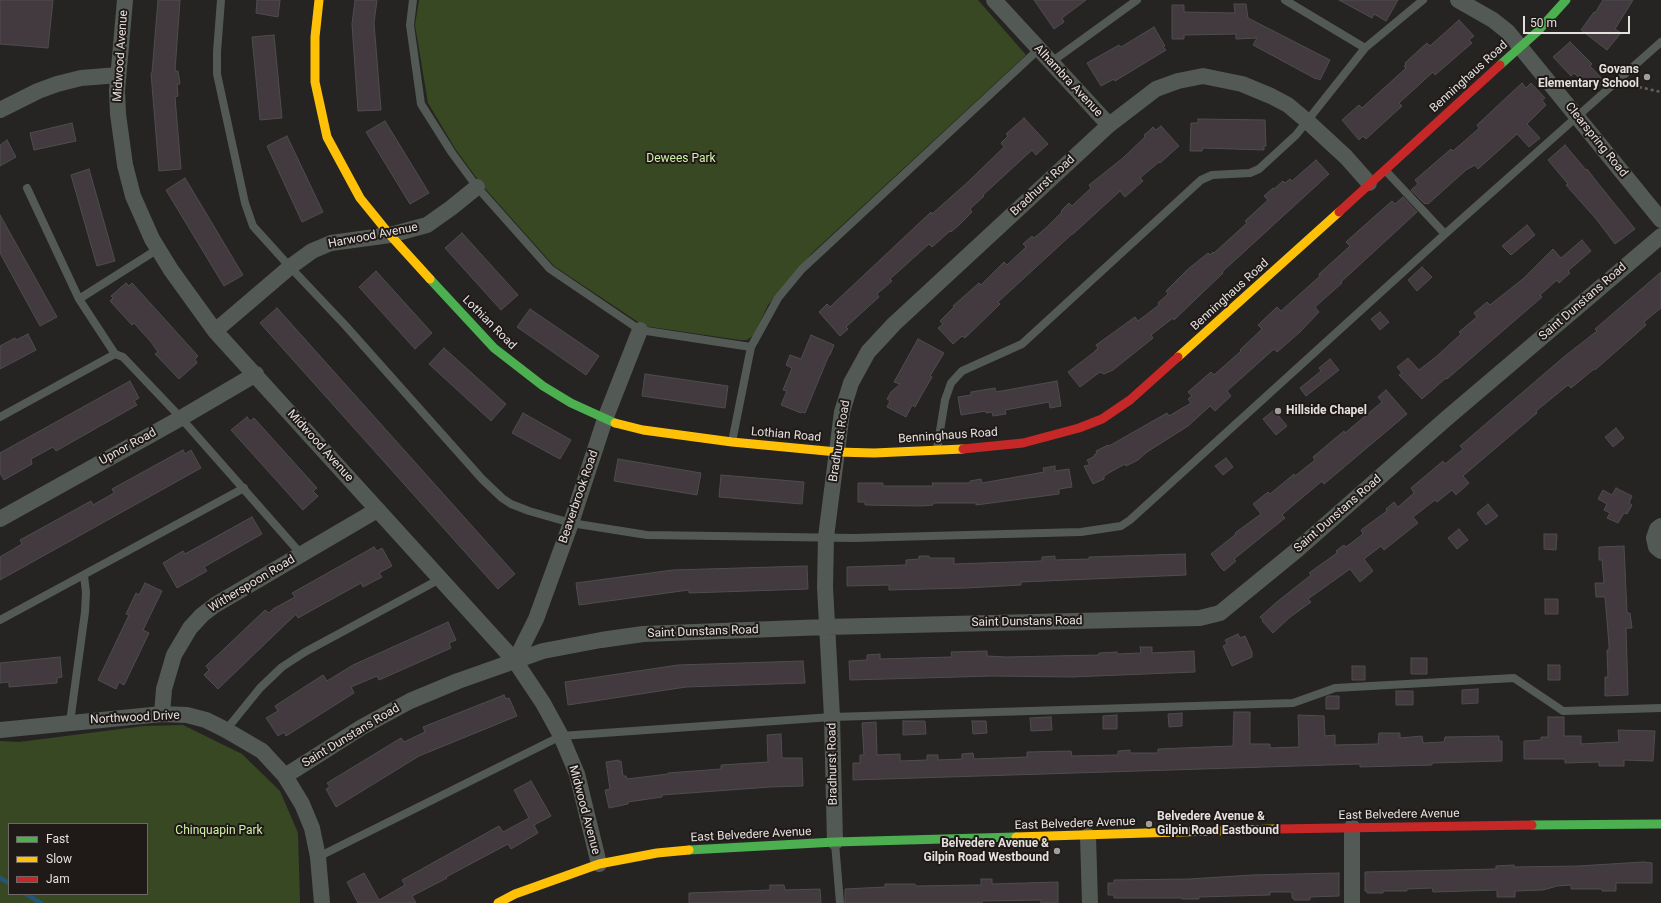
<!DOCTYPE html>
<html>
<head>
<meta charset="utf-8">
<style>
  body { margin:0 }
  #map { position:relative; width:1661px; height:903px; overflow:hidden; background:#262422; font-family:Roboto,sans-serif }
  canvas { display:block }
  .legend { position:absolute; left:8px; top:823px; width:140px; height:72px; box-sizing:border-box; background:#1f1917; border:1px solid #6e6967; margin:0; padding:5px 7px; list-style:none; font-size:12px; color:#e4e0de }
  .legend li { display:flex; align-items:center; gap:8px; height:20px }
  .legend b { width:20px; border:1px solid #6e6967 }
  .scale { position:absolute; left:1523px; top:16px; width:107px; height:18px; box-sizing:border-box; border:2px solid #e4e0de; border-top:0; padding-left:5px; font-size:12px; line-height:14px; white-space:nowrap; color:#e4e0de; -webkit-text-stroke:3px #1f1917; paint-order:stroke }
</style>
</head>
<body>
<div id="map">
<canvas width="1661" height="903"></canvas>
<ul class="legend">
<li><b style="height:5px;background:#4caf50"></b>Fast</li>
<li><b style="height:5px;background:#ffc107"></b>Slow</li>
<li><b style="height:5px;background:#c62828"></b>Jam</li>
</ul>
<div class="scale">50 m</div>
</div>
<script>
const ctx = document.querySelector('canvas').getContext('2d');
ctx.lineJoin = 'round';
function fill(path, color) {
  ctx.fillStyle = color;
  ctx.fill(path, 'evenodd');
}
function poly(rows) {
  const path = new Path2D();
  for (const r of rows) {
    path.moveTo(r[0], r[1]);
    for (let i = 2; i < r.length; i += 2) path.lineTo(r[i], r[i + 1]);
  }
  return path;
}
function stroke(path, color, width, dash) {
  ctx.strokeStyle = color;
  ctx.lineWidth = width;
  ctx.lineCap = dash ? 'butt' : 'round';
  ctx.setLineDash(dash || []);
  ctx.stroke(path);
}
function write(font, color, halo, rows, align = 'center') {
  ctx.font = font + ' Roboto,sans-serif';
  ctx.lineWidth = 4;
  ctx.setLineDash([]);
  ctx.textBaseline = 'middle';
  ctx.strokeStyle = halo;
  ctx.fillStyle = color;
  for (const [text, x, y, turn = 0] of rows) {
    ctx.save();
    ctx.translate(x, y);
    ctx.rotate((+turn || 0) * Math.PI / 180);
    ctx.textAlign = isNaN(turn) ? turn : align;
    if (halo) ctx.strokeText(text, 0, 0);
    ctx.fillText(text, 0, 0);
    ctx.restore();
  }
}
fill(poly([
  [419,0,978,0,1026,55,812,253,768,305,754,335,747,340,740,340,644,326,554,266,481,184,456,150,428,103,415,25],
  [183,725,242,754,280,791,298,833,300,903,0,903,0,741,19,742,144,726],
  [9,824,147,824,147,894,9,894]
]), '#384823');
stroke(poly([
  [0,878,9,883],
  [26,894,41,903]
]), '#225675', 4.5);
const building = poly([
  [0,0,53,0,48,48,0,44,0,0],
  [158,0,180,0,175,71,178,71,180,84,177,84,178,96,175,97,181,169,159,171,151,73,152,73,158,0],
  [257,0,280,0,278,17,256,13,257,0],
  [355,0,377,0,374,23,381,110,358,111,352,24,355,0],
  [1034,0,1086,0,1062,18,1064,22,1054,29,1034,0],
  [1339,0,1398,0,1386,21,1374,14,1372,18,1339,0],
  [1603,0,1633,0,1615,29,1621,33,1607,50,1581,30,1594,12,1595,13,1603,0],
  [1234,4,1246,4,1248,18,1330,60,1320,80,1316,78,1316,79,1253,45,1257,38,1236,39,1236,34,1184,35,1184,39,1172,39,1172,5,1184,5,1184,12,1235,13,1234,4],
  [1459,20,1474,36,1469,40,1472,43,1435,75,1433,72,1399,103,1402,106,1366,139,1363,136,1359,140,1342,120,1359,105,1362,108,1405,69,1406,68,1404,66,1406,65,1405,63,1419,50,1427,43,1430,46,1459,20],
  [1154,27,1165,46,1163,47,1166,50,1115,81,1114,79,1101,86,1087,63,1119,45,1121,47,1154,27],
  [274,35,282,118,260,120,252,37,274,35],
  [1570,42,1592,64,1590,66,1604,81,1595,90,1580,75,1578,77,1574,73,1571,76,1553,57,1570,42],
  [1522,83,1526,88,1531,83,1545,98,1542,100,1546,105,1527,124,1540,138,1529,147,1517,134,1478,169,1475,165,1466,170,1428,204,1426,203,1425,204,1411,190,1418,184,1415,180,1451,149,1453,151,1476,131,1479,128,1477,125,1522,83],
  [1024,118,1048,144,1036,155,1032,150,983,195,984,196,970,209,972,212,959,225,951,232,950,231,932,247,929,244,890,279,892,281,877,294,879,297,846,327,848,329,840,336,819,312,827,304,830,307,931,212,932,214,969,181,1004,147,1001,143,1008,136,1006,134,1024,118],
  [1198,119,1265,120,1266,146,1264,146,1264,150,1203,148,1202,151,1190,151,1191,123,1198,123,1198,119],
  [385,121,429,193,410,204,366,132,385,121],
  [72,123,76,141,34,150,30,133,72,123],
  [1161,126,1179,146,1160,163,1159,162,1140,178,1143,181,1125,197,1120,191,1073,234,1072,234,998,302,1000,304,965,338,962,336,953,344,938,328,943,324,940,321,954,307,953,306,979,283,981,285,1004,262,1007,265,1026,247,1023,244,1032,236,1034,238,1048,226,1062,212,1061,211,1069,203,1072,206,1091,188,1089,185,1123,158,1145,137,1144,135,1149,131,1153,127,1156,130,1161,126],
  [287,136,323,212,302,222,267,146,287,136],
  [7,140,16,157,0,166,0,145,7,140],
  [1565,145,1586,170,1587,169,1597,182,1635,229,1615,244,1597,220,1566,185,1568,184,1548,160,1565,145],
  [1316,160,1329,174,1222,272,1223,273,1174,320,1173,318,1151,335,1153,338,1113,370,1104,374,1100,372,1080,387,1068,372,1093,353,1098,348,1096,345,1135,317,1138,321,1159,305,1158,303,1168,294,1166,291,1187,270,1208,253,1210,255,1213,252,1214,253,1247,223,1245,221,1268,200,1264,196,1273,188,1274,189,1283,181,1285,183,1290,179,1292,181,1316,160],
  [89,169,115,261,97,266,71,175,89,169],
  [185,178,243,275,224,286,166,190,185,178],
  [1403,197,1417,212,1341,282,1342,283,1315,307,1319,312,1300,332,1277,352,1274,349,1227,391,1231,396,1215,411,1210,406,1188,426,1147,452,1138,460,1126,466,1125,464,1114,470,1104,476,1104,479,1093,484,1084,466,1090,465,1087,460,1095,456,1094,455,1097,453,1096,451,1108,445,1109,446,1167,413,1169,416,1191,403,1188,399,1192,396,1188,392,1211,372,1214,375,1241,351,1240,350,1262,329,1258,325,1277,307,1281,311,1320,276,1319,274,1350,246,1346,242,1357,232,1392,201,1395,204,1403,197],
  [0,215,57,317,40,326,0,253,0,215],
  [1527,225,1535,235,1511,255,1502,246,1527,225],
  [462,233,518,295,501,310,445,248,462,233],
  [1582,240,1591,251,1568,271,1570,273,1559,283,1557,280,1540,295,1542,297,1447,379,1446,378,1422,399,1399,375,1402,373,1397,367,1408,358,1419,370,1437,356,1461,334,1459,332,1477,317,1474,313,1487,302,1490,305,1524,278,1553,249,1561,258,1582,240],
  [1422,267,1432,277,1417,291,1408,280,1422,267],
  [376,271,432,333,415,349,359,287,376,271],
  [1661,272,1661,308,1644,322,1646,325,1595,370,1594,369,1571,388,1568,385,1536,411,1537,413,1464,475,1463,476,1469,483,1456,495,1452,490,1437,502,1435,500,1413,517,1418,523,1384,550,1381,546,1364,559,1373,571,1360,582,1350,569,1308,599,1311,602,1289,618,1273,633,1262,621,1263,620,1260,617,1278,601,1311,575,1309,573,1337,553,1336,551,1344,545,1346,547,1363,534,1361,530,1387,511,1386,509,1394,502,1398,507,1414,493,1411,488,1443,461,1445,464,1463,449,1460,446,1565,356,1597,331,1595,329,1661,272],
  [126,283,129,286,132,283,198,356,195,359,197,363,179,379,155,354,158,352,151,342,134,323,132,325,110,301,113,298,111,296,126,283],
  [277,308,515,574,498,589,260,323,277,308],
  [530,309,599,356,586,375,517,327,530,309],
  [1380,312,1389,322,1380,330,1371,319,1380,312],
  [28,334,36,350,0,369,0,346,15,338,16,340,28,334],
  [811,335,834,345,830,355,829,355,805,413,802,412,801,413,781,405,787,391,783,390,792,368,786,365,790,355,801,359,811,335],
  [918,339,944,353,930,376,932,377,921,396,915,407,912,405,906,417,887,407,890,401,887,399,891,392,900,384,894,382,918,339],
  [444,348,506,404,491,421,429,364,444,348],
  [1330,359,1339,370,1306,396,1300,388,1321,371,1319,368,1330,359],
  [645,374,728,386,725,408,642,396,645,374],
  [130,381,139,398,134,401,137,405,56,451,53,447,31,459,32,464,4,480,0,473,0,453,130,381],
  [1057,381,1061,406,1050,408,1049,402,1005,410,1006,414,993,416,992,412,986,413,986,411,961,415,958,397,971,395,971,392,995,388,996,392,1057,381],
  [1386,390,1407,414,1324,484,1322,481,1284,513,1282,515,1285,518,1234,559,1236,561,1224,571,1221,568,1211,554,1236,534,1235,533,1261,514,1253,504,1268,492,1270,494,1294,474,1295,476,1315,460,1313,457,1344,431,1345,433,1382,402,1378,397,1386,390],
  [1274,410,1287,426,1276,435,1263,419,1274,410],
  [523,413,571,440,560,459,512,433,523,413],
  [247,417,250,421,254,418,317,488,313,491,318,496,303,510,231,430,247,417],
  [1616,428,1624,438,1613,447,1605,437,1616,428],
  [183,450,185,454,191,450,201,468,0,580,0,557,22,544,20,540,91,501,93,505,114,493,112,489,183,450],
  [1226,458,1233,467,1223,475,1215,466,1226,458],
  [618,459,701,473,697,495,614,481,618,459],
  [1055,466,1055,471,1069,469,1072,487,1059,489,1059,494,976,505,976,503,933,503,933,505,921,506,865,505,865,502,858,502,858,483,883,483,883,486,933,486,932,483,970,483,970,481,981,479,982,483,1044,472,1043,468,1055,466],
  [721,475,804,482,802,504,719,497,721,475],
  [1616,488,1632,496,1629,503,1632,505,1627,514,1624,513,1618,523,1607,518,1610,513,1604,510,1607,504,1598,499,1603,490,1612,495,1616,488],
  [1488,504,1498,516,1486,525,1477,513,1488,504],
  [252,517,262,534,204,567,207,571,177,588,163,563,183,551,185,554,252,517],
  [1459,529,1468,540,1457,549,1448,538,1459,529],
  [1544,534,1557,534,1556,550,1544,549,1544,534],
  [1624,546,1627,613,1630,613,1632,628,1626,628,1628,695,1605,696,1605,677,1608,677,1607,650,1609,650,1609,644,1605,597,1596,597,1595,583,1604,583,1602,560,1599,560,1599,547,1624,546],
  [374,547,377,551,382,548,392,566,379,573,382,577,363,587,361,583,298,618,296,614,218,689,204,675,209,670,206,666,265,610,269,613,273,609,295,597,292,593,374,547],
  [1185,554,1186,575,1021,582,1021,585,966,588,889,590,889,585,847,586,847,567,906,565,906,560,919,559,919,556,929,556,929,558,954,558,954,564,1042,561,1042,557,1055,556,1055,560,1089,559,1089,557,1185,554],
  [807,566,808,589,689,593,689,590,579,605,576,583,673,570,807,566],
  [145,583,162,591,143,630,149,633,124,685,119,682,116,689,98,680,129,615,126,614,136,593,139,595,145,583],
  [1545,599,1558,599,1558,614,1545,614,1545,599],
  [448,622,456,640,449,643,451,648,379,680,377,676,351,687,354,693,286,736,284,732,278,736,266,718,278,711,275,706,323,675,327,681,353,665,448,622],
  [1238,634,1240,638,1245,636,1252,652,1252,657,1232,666,1223,646,1227,644,1225,640,1238,634],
  [1140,647,1152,647,1152,653,1194,651,1195,672,1071,677,993,676,850,680,849,661,867,660,867,655,880,654,880,659,952,657,951,652,987,651,987,656,1006,657,1099,655,1099,653,1117,652,1117,654,1141,653,1140,647],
  [60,657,62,677,57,678,57,683,9,687,9,682,0,683,0,663,60,657],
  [1411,658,1427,658,1427,674,1411,674,1411,658],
  [803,661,805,683,686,687,568,705,565,682,678,665,803,661],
  [1548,665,1560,665,1560,680,1548,680,1548,665],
  [1352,666,1365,666,1365,680,1352,680,1352,666],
  [1478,689,1478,703,1462,704,1462,690,1478,689],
  [1396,691,1413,691,1413,705,1396,705,1396,691],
  [504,695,506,699,509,698,517,716,419,756,336,807,326,789,330,787,327,783,401,738,404,742,425,732,423,727,504,695],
  [1328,696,1339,696,1339,709,1326,709,1326,697,1328,696],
  [1234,712,1250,712,1250,744,1270,744,1270,748,1299,747,1298,715,1324,716,1325,736,1335,735,1335,745,1378,744,1379,733,1400,733,1400,738,1422,736,1423,743,1444,742,1445,737,1499,736,1499,741,1502,741,1502,761,1432,763,1432,765,1360,767,1360,764,853,780,853,763,860,763,860,755,864,755,862,723,876,722,877,755,900,754,900,761,927,760,927,755,938,755,938,760,962,759,962,754,973,753,974,759,1027,757,1027,752,1071,751,1072,756,1118,755,1118,751,1130,750,1130,753,1158,753,1158,749,1233,746,1234,712],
  [1182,713,1182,726,1169,727,1168,714,1182,713],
  [1117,715,1117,729,1103,729,1103,716,1117,715],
  [1051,717,1052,730,1031,731,1030,718,1051,717],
  [1548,717,1564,717,1564,736,1581,736,1581,744,1619,742,1618,730,1655,731,1653,761,1624,760,1624,766,1599,766,1599,762,1565,763,1565,759,1524,759,1524,741,1541,740,1541,737,1548,737,1548,717],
  [903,721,925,721,926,734,903,735,903,721],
  [972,721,986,721,987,733,973,734,972,721],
  [781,734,782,758,802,758,803,786,770,787,662,795,662,797,628,802,628,804,609,808,605,790,610,789,606,762,619,760,619,762,621,761,623,776,626,776,627,779,668,774,668,773,721,769,721,765,768,762,767,735,781,734],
  [531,781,551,816,534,825,538,833,511,849,508,844,446,877,447,878,412,896,416,903,358,903,347,882,364,873,379,900,405,885,402,880,465,845,499,826,503,832,529,818,514,790,531,781],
  [1643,862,1652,863,1652,883,1616,883,1616,891,1602,891,1602,889,1571,889,1571,885,1557,886,1543,890,1515,891,1515,897,1497,897,1497,890,1433,892,1432,888,1407,889,1407,891,1383,891,1383,893,1367,893,1367,891,1365,891,1365,872,1496,869,1496,866,1514,865,1514,867,1578,866,1643,862],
  [1339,873,1339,896,1310,897,1310,900,1294,900,1294,898,1292,898,1292,892,1270,892,1270,895,1199,897,1199,899,1182,899,1182,898,1114,898,1114,895,1108,895,1108,883,1114,883,1114,880,1189,879,1252,875,1339,873],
  [981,879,992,879,992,884,1058,882,1058,903,1041,903,1041,900,982,901,982,903,845,903,845,889,885,887,885,884,915,884,916,886,974,885,981,885,981,879],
  [770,885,784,885,785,890,820,889,821,903,689,903,689,893,770,890,770,885]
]);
fill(building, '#423a3f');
stroke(building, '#4e4d4d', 1);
stroke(poly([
  [1639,87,1661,92]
]), '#606360', 2.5, [3, 3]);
stroke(poly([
  [221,0,217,52,217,74,245,203,253,226,290,267,344,324,482,479,502,498,511,504,529,511,571,523,647,535,854,538,1081,532,1121,526,1130,520,1445,234,1661,42],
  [413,0,410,25,421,104,452,153,477,187,550,269,640,330,751,347],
  [1285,0,1365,48],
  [1050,63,1137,0],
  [1385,170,1445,234],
  [27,188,79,299],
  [115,354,79,299,158,249],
  [0,417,115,354,123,357,181,418,301,554],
  [732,442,751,347,778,298,802,269,1039,49],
  [937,449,945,400,951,383,962,371,1022,344,1201,180,1212,175,1250,173,1259,169,1296,135,1365,48,1423,0],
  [0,620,244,488],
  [70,722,85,612,86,592,84,576],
  [226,730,260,688,282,667,305,652,440,579],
  [835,843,840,903],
  [318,857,561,736,832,717,1293,703,1335,688,1514,678,1563,711,1661,708]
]), '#535a56', 8);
stroke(poly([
  [125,0,117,91,118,114,125,165,133,196,152,239,171,270,215,331,515,661,543,703,561,736,577,774,599,864],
  [994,0,1109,125],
  [1458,0,1493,20,1508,32,1661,220],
  [0,110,38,91,57,84,81,78,118,75],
  [215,331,290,267,312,251,331,243,390,235,427,225,451,208,477,187],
  [0,519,181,418,256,374],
  [1661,526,1657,529,1654,538,1656,547,1661,551],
  [515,661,536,619,571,523,605,419,640,330],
  [162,714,164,689,174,655,190,628,202,615,215,605,377,510],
  [0,730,162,714,187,715,206,720,226,730,262,751,285,776,302,804,312,828,318,857,322,903],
  [285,776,362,727,410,701,458,681,543,651,601,640,643,634,826,627,1200,618,1220,613,1297,550,1447,418,1661,236],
  [1352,827,1352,903],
  [1088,836,1090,903],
  [835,842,832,717,825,587,826,537,842,412,851,383,868,352,894,324,1109,125,1156,89,1178,81,1203,76,1242,84,1271,96,1288,105,1307,121,1346,157,1369,183]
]), '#535a56', 16);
stroke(poly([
  [1500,65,1537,32,1566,0],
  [430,279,494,348,543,386,571,403,615,423],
  [1532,825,1661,824],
  [689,850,835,842,1016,837]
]), '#4caf50', 9);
stroke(poly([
  [319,0,315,37,315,82,327,137,360,198,390,235,430,279],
  [1178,357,1339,212],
  [615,423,643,430,732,442,837,452,874,453,963,449],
  [1016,837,1276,829],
  [498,903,515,894,599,864,657,853,689,850]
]), '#ffc107', 9);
stroke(poly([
  [1339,212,1500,65],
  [963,449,1023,443,1079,428,1102,419,1130,400,1178,357],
  [1276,829,1532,825]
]), '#c62828', 9);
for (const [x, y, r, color] of [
  [1647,77,4,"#a29e9c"],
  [1278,411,4,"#a29e9c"],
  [1149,824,4,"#a29e9c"],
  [1057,851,4,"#a29e9c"]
]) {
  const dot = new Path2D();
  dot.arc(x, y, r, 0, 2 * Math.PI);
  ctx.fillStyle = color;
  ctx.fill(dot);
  stroke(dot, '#1f1917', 1.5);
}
write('12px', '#e4e0de', '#1f1917', [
  ["Midwood Avenue",121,56,-86],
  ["Benninghaus Road",1469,77,-42],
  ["Alhambra Avenue",1068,81,47],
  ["Clearspring Road",1596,140,51],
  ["Bradhurst Road",1043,186,-43],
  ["Harwood Avenue",373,236,-11],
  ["Benninghaus Road",1230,295,-42],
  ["Saint Dunstans Road",1583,302,-41],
  ["Lothian Road",489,323,45],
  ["Lothian Road",786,435,5],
  ["Benninghaus Road",948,436,-4],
  ["Bradhurst Road",840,441,-81],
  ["Midwood Avenue",320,446,48],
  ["Upnor Road",128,447,-29],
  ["Beaverbrook Road",579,497,-71],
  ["Saint Dunstans Road",1338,514,-41],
  ["Witherspoon Road",252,584,-31],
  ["Saint Dunstans Road",1027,622,-1],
  ["Saint Dunstans Road",703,632,-2],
  ["Northwood Drive",135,718,-3],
  ["Saint Dunstans Road",351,736,-31],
  ["Bradhurst Road",833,764,-91],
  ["Midwood Avenue",584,810,75],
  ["East Belvedere Avenue",1399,815,-1],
  ["East Belvedere Avenue",1075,824,-2],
  ["East Belvedere Avenue",751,835,-3]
]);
write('bold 12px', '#e4e0de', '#1f1917', [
  ["Govans",1639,70],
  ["Elementary School",1639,84],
  ["Hillside Chapel",1286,411,"left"],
  ["Belvedere Avenue &",1157,817,"left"],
  ["Gilpin Road Eastbound",1157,831,"left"],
  ["Belvedere Avenue &",1049,844],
  ["Gilpin Road Westbound",1049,858]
], 'right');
write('12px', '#ccf2a2', '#1f1917', [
  ["Dewees Park",681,159],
  ["Chinquapin Park",219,831]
]);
</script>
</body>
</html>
